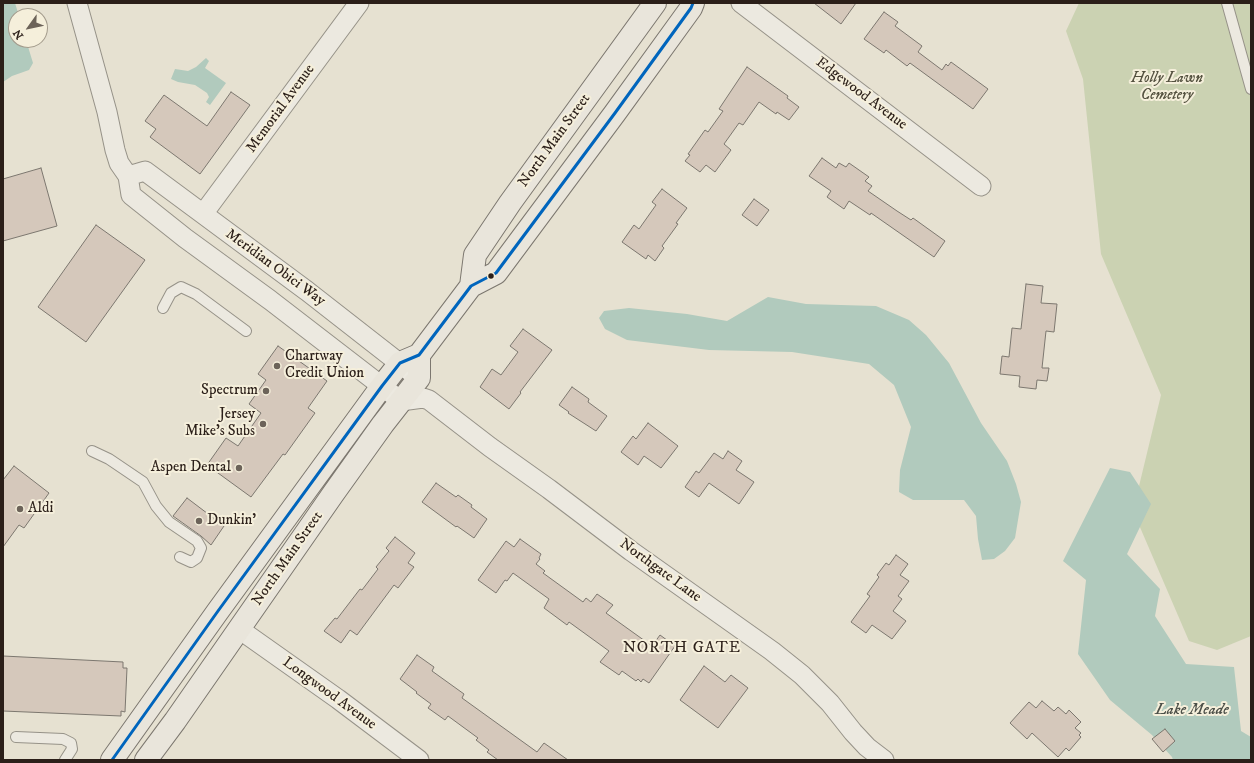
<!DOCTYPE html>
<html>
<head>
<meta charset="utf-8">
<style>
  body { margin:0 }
  #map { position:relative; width:1254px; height:763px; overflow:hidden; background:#e6e1d1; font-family:"IM FELL DW Pica",serif }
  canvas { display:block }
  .frame { position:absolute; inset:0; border:4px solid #2b1f19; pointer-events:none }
  .north { position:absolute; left:8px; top:8px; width:40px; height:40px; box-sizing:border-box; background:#f5efdb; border:1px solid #a49c8d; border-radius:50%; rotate:237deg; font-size:11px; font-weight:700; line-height:16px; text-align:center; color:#2b1f19 }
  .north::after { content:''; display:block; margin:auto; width:14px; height:18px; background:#6c6359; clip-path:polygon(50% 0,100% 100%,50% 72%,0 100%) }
</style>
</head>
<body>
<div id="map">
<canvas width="1254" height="763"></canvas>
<div class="frame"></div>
<div class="north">N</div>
</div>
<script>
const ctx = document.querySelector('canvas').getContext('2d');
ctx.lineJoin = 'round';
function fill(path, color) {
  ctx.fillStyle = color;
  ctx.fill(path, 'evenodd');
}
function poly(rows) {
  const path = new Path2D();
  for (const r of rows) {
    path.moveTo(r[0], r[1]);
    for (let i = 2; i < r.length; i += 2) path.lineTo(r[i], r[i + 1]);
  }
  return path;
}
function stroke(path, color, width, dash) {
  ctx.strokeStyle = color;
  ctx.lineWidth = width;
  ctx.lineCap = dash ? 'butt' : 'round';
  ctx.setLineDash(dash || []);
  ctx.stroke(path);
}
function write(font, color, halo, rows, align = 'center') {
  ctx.font = font + ' "IM FELL DW Pica",serif';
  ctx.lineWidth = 4;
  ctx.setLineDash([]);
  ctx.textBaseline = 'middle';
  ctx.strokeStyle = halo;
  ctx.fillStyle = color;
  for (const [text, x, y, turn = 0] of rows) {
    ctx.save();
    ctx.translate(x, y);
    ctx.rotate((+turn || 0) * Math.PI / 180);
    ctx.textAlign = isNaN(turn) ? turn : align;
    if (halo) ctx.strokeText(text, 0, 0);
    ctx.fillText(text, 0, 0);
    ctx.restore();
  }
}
fill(poly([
  [1079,3,1251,3,1251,636,1217,650,1189,641,1133,511,1161,395,1101,254,1083,79,1066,31]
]), '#cbd2b2');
fill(poly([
  [3,3,15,3,19,16,16,16,16,40,26,40,33,63,29,70,12,76,3,82],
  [206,58,209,61,205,68,226,83,210,105,206,102,209,97,207,93,195,85,178,82,171,79,175,69,188,71,196,67],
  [768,297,806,304,876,306,909,320,926,335,949,363,981,423,1007,461,1016,484,1021,502,1015,538,1005,551,994,559,982,560,978,539,976,516,964,500,913,500,899,492,900,470,911,427,894,385,869,364,792,352,709,350,627,340,605,329,599,318,604,311,629,308,687,314,727,321],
  [1110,468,1130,472,1151,504,1127,554,1160,589,1155,616,1186,664,1234,667,1241,731,1251,737,1251,760,1173,760,1172,757,1152,735,1110,700,1078,654,1086,580,1063,561]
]), '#b1cabd');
const building = poly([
  [814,3,856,3,841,24,814,3],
  [884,12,898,22,895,26,922,46,918,52,942,70,946,64,948,66,951,62,988,89,973,109,910,63,907,66,886,50,884,53,864,39,884,12],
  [747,67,788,96,787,98,799,107,789,120,777,112,776,114,759,102,743,125,739,123,724,144,731,150,715,172,706,165,700,172,685,161,690,155,688,154,705,130,708,132,723,111,719,109,747,67],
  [231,92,250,105,200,174,150,137,156,129,145,121,164,95,207,126,231,92],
  [822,158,836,168,839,163,846,167,849,163,869,177,865,181,872,186,868,191,897,211,911,220,913,218,945,241,934,257,871,213,870,215,849,201,844,209,827,197,831,191,809,176,822,158],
  [41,168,57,226,3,241,3,179,41,168],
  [662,189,687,208,676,223,678,224,662,246,664,248,655,261,648,255,646,259,622,242,634,225,639,229,656,205,652,202,662,189],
  [754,199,769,210,757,226,742,215,754,199],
  [96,225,145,260,86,342,38,307,96,225],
  [1026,284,1043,286,1041,303,1057,304,1054,332,1046,331,1042,368,1049,368,1047,381,1037,380,1036,389,1019,387,1020,376,1000,374,1002,356,1009,357,1012,328,1021,329,1026,284],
  [523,329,552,350,520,392,521,393,509,409,480,387,492,369,501,375,518,352,510,346,523,329],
  [278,346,327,381,308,408,315,413,285,455,283,454,251,497,207,465,226,438,238,446,261,413,249,404,266,380,258,374,278,346],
  [572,387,589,399,588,402,607,416,596,431,568,413,569,412,559,405,572,387],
  [648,423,678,446,661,468,644,456,638,465,621,452,633,436,636,439,648,423],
  [728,451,742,461,736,470,754,482,739,504,709,483,699,497,685,487,696,471,699,473,714,453,723,459,728,451],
  [14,466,49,493,24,528,19,525,3,547,3,480,14,466],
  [436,483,456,497,458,495,472,505,471,507,487,519,474,538,457,526,456,527,422,502,436,483],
  [187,498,224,526,211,545,201,536,173,516,187,498],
  [395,537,415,553,408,563,414,567,398,588,394,585,357,635,350,630,341,643,324,631,335,618,337,619,360,589,362,590,378,569,376,567,389,551,386,548,395,537],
  [520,539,541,554,539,558,540,559,536,564,545,571,543,573,583,602,586,598,591,602,597,594,613,605,606,613,652,646,660,635,675,646,649,683,643,679,641,682,638,679,636,681,622,671,619,675,600,662,609,651,569,622,567,625,544,608,549,599,513,573,507,581,505,580,496,593,478,580,506,541,514,547,520,539],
  [896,555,908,564,900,575,909,581,898,596,902,599,893,611,906,621,892,639,872,625,866,633,851,622,870,596,867,594,879,577,877,575,886,563,889,565,896,555],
  [417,655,434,667,432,671,464,694,462,698,537,752,544,743,568,760,498,760,487,752,489,750,476,740,478,738,448,716,445,720,428,708,431,704,416,693,417,692,400,679,417,655],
  [3,656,123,662,123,668,127,668,125,712,121,711,121,716,3,711,3,656],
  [704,666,725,682,731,675,748,688,718,728,680,700,704,666],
  [1042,701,1054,711,1058,707,1066,714,1069,710,1081,722,1075,728,1081,733,1079,735,1081,737,1069,751,1066,748,1058,757,1032,733,1027,739,1010,723,1029,702,1036,708,1042,701],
  [1165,729,1175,741,1163,752,1152,739,1165,729]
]);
fill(building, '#d5c8bb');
stroke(building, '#7c776f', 1);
const service = poly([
  [1227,3,1251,89],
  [163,308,171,293,181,287,196,294,246,331],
  [92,451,109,459,143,482,156,506,169,522,197,541,201,548,197,558,191,562,180,557],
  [16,737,63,739,71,743,72,749,65,760]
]);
const minor = poly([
  [77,3,107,112,115,150,119,163,128,176,131,195,185,238,270,300,401,401,423,398,429,400,490,447,549,489,631,551,772,651,802,675,830,703,853,732,867,747,884,760],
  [741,3,981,186],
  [128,176,145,171,307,291,412,373],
  [203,214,359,3],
  [239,629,338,699,419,760]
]);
const primary = poly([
  [471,286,475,255,510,203,655,3],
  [112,760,218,611,382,386,400,363,419,355,471,286,496,273,615,113,691,8,693,3],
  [146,760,175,721,333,494,383,424,419,378,419,355]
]);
stroke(service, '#969288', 12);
stroke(minor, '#969288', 21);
stroke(primary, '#7c776f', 24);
stroke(service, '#ece9e0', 10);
stroke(minor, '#ece9e0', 19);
stroke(primary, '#e9e5db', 22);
stroke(poly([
  [112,760,218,611,382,386,400,363,419,355,471,286,496,273,615,113,691,8,693,3]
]), '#0065bd', 3);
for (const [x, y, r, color] of [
  [491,276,3.5,"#2b1f19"],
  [277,366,4,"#6c6359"],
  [266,391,4,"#6c6359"],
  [263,424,4,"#6c6359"],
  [239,468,4,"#6c6359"],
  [20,509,4,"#6c6359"],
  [199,521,4,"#6c6359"]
]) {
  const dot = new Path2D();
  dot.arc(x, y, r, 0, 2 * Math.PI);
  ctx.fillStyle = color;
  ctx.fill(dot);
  stroke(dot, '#f5efdb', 1.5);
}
write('italic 15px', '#54513f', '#f5efdb', [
  ["Holly Lawn",1167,79],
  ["Cemetery",1167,96]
]);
write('15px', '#2b1f19', '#f5efdb', [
  ["Edgewood Avenue",861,94,37],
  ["Memorial Avenue",281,109,-54],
  ["North Main Street",555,141,-54],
  ["Meridian Obici Way",275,268,36],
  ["North Main Street",288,559,-55],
  ["Northgate Lane",660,571,36],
  ["Longwood Avenue",329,694,36]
]);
write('15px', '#2b1f19', '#f5efdb', [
  ["Chartway",285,357],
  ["Credit Union",285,374],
  ["Spectrum",258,391,"right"],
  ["Jersey",255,415,"right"],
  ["Mike's Subs",255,432,"right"],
  ["Aspen Dental",231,468,"right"],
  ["Aldi",28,509],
  ["Dunkin'",207,521]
], 'left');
ctx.letterSpacing = '1px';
write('16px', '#2b1f19', '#f5efdb', [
  ["NORTH GATE",682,649]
]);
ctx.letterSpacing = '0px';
write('italic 16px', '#4c4f48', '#f5efdb', [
  ["Lake Meade",1192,711]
]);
</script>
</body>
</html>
